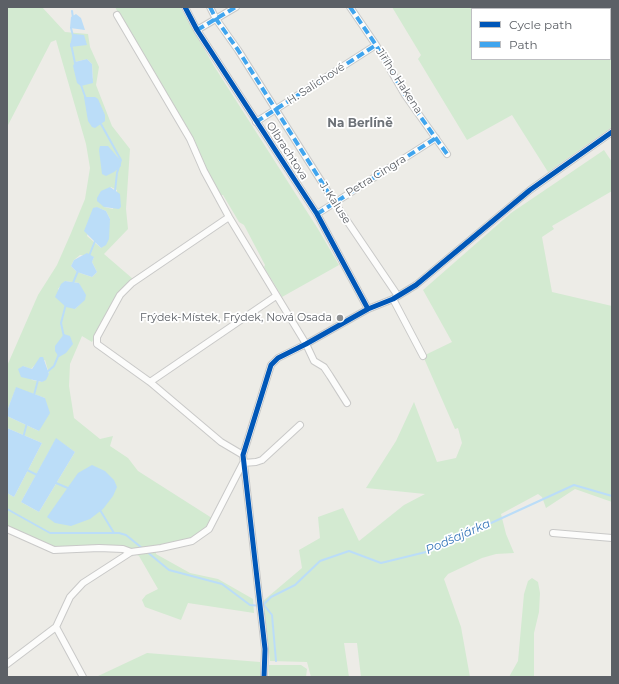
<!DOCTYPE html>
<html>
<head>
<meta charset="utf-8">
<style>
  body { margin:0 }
  #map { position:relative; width:619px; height:684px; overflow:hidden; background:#edece7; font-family:Montserrat,sans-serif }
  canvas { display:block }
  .frame { position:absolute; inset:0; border:8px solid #5c6066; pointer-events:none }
  .legend { position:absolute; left:471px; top:8px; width:140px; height:52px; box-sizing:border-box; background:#fff; border:1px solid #bebfc2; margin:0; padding:5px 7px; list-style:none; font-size:12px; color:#5c6066 }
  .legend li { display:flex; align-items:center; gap:8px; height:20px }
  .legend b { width:20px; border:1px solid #bebfc2 }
</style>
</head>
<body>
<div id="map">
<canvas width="619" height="684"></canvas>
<div class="frame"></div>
<ul class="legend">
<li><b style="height:5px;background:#0057b8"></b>Cycle path</li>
<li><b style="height:5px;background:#40a5ee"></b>Path</li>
</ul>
</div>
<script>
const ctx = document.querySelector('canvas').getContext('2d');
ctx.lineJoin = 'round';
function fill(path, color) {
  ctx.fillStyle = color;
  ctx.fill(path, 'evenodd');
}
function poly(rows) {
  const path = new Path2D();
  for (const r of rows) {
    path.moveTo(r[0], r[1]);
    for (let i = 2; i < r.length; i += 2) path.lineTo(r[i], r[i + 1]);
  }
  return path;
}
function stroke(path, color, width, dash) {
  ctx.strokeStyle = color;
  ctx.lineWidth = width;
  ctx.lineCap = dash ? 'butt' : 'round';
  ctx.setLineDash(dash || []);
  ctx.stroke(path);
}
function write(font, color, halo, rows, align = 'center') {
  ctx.font = font + ' Montserrat,sans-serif';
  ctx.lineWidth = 3.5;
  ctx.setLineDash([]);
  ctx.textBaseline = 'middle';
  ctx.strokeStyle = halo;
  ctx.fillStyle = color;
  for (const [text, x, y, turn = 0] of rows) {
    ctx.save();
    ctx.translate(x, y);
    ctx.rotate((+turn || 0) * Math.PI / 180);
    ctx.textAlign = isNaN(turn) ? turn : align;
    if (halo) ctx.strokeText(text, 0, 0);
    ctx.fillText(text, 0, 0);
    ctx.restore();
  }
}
fill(poly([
  [7,7,42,7,65,32,88,34,90,47,99,67,96,85,112,126,130,149,126,209,128,229,104,254,133,279,113,302,92,342,82,336,70,364,69,386,74,418,100,439,113,436,110,446,128,458,138,471,215,520,195,538,156,547,156,554,190,573,218,579,253,599,254,613,188,603,181,620,145,607,142,600,146,595,158,589,139,556,131,552,108,549,53,552,7,530,7,493,14,497,42,443,7,428,7,416,39,431,45,398,16,388,7,411,7,366,38,295,57,265,71,233,85,199,90,168,86,144,56,40,51,42,7,127],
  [87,59,92,64,93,79,75,62],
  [111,187,117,190,113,209,104,207,107,189],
  [96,207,106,211,110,219,101,248,87,236],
  [80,255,94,257,92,262,97,272,92,277,77,272,71,266,74,260],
  [65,281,79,283,85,299,75,309,58,289],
  [45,360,49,374,42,382,32,380,23,366,31,369,35,365],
  [56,439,75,452,39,512,21,502],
  [115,7,180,7,214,66,318,229,339,265,282,297,264,267,265,265,244,225,239,222,223,195,221,195,211,179],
  [392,7,612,7,612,127,548,172,512,115,467,140,418,59,421,55],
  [472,9,610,9,610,59,472,59],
  [604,150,612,162,612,191,552,226,554,229,542,237,552,292,612,306,612,502,575,489,546,508,542,497,538,494,501,514,506,534,514,553,496,554,482,558,448,574,444,579,461,627,470,677,361,677,357,643,344,643,349,677,311,677,307,662,270,661,263,601,302,568,299,550,320,538,318,517,343,508,359,541,404,505,425,494,366,488,396,441,414,402,437,462,456,458,462,443,458,428,455,429,423,356,452,342,423,290,511,213],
  [532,578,538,582,540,593,539,612,534,633,534,677,509,677,518,661,524,594,528,581],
  [147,653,260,662,260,677,96,677],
  [269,665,301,665,307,669,306,677,269,677]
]), '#d3ead1');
fill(poly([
  [76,14,81,18,85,30,70,28,71,17],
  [74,34,84,35,87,45,70,47,72,36],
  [87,59,92,64,93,83,81,86,77,83,73,66,75,62],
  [84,97,95,97,98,99,105,115,105,121,95,128,92,127,88,121],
  [100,146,108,146,120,160,121,166,114,172,106,176,102,174,99,150],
  [110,187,120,194,121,207,119,209,104,207,97,201,97,198,101,191],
  [97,207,106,211,110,219,109,239,106,245,101,248,84,231,93,208],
  [87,253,94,257,92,262,97,272,92,277,77,272,71,266,74,260],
  [65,281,79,283,86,295,85,300,75,309,66,307,55,297,61,284],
  [64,334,70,336,73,344,66,353,59,357,55,351,55,346],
  [40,357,43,357,49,374,46,380,42,382,21,377,18,369,23,366,32,369],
  [16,387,45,398,50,413,39,431,7,416,7,411],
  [7,428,42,443,14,497,7,493],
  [56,438,75,452,39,512,21,502],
  [92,465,105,471,114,480,117,487,113,496,103,509,90,519,71,526,55,523,47,517,78,473]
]), '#bbddf8');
stroke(poly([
  [72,11,73,18],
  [71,28,73,36],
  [71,44,75,63],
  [81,85,86,99],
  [101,124,121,160,117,173,115,191],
  [89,256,95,241],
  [73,283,78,271],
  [64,337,61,323,66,304],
  [47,372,54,366,59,354],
  [34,395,38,380],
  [23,438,27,423],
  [27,470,37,475],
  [56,483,70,489],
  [7,509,50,533,119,533,126,535,142,548],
  [100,510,114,533],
  [146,551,169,570,222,584,250,605,262,606,271,597,295,585,320,561,349,551,381,563,430,551,574,485,612,496],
  [264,605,272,615,276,661]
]), '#bbddf8', 2);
const street = poly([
  [185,7,197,30,317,214,368,309],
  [210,7,216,19,238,50,335,203,398,296],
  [350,7,376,45,405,95,447,154],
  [117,15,190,139,204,171,229,217,306,344,314,361,324,367,330,376,347,403],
  [197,30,236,7],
  [256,122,376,45],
  [317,214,436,138],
  [229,217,132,283,120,295,97,337,97,344,150,382,221,442,243,455],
  [393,299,423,356],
  [150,382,276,296],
  [7,529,54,550,99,548,123,549,131,552],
  [553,533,612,538],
  [56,627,83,677],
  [7,664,56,627,70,597,83,583,131,552,161,548,192,541,209,529,243,463,256,462,262,460,300,425],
  [264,677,265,649,243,455,271,365,278,358,306,344,368,309,393,299,416,285,530,190,612,132]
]);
stroke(street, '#c9c9c8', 8);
stroke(street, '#fcfcfb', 6);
stroke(poly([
  [210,7,216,19,238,50,335,203],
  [350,7,376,45,405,95,447,154],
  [197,30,236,7],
  [256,122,376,45],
  [317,214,436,138]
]), '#40a5ee', 4, [8, 4]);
stroke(poly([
  [185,7,197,30,317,214,368,309],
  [264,677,265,649,243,455,271,365,278,358,306,344,368,309,393,299,416,285,530,190,612,132]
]), '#0057b8', 5);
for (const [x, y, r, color] of [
  [340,318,4,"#8f9193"]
]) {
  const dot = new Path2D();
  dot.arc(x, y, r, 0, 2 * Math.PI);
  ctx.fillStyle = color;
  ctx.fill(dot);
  stroke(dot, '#fff', 1.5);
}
write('11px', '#5c6066', '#fff', [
  ["Jiřího Hakena",399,81,57],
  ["H. Salichové",316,84,-33],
  ["Olbrachtova",287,151,57],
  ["Petra Cingra",376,176,-32],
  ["J. Kaluse",335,203,57]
]);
write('11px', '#5c6066', '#fff', [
  ["Frýdek-Místek, Frýdek, Nová Osada",332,318]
], 'right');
write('bold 12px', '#6d7278', '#fff', [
  ["Na Berlíně",360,123]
]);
write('italic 12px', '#3877ba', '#fff', [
  ["Podšajárka",458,537,-24]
]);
</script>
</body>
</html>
